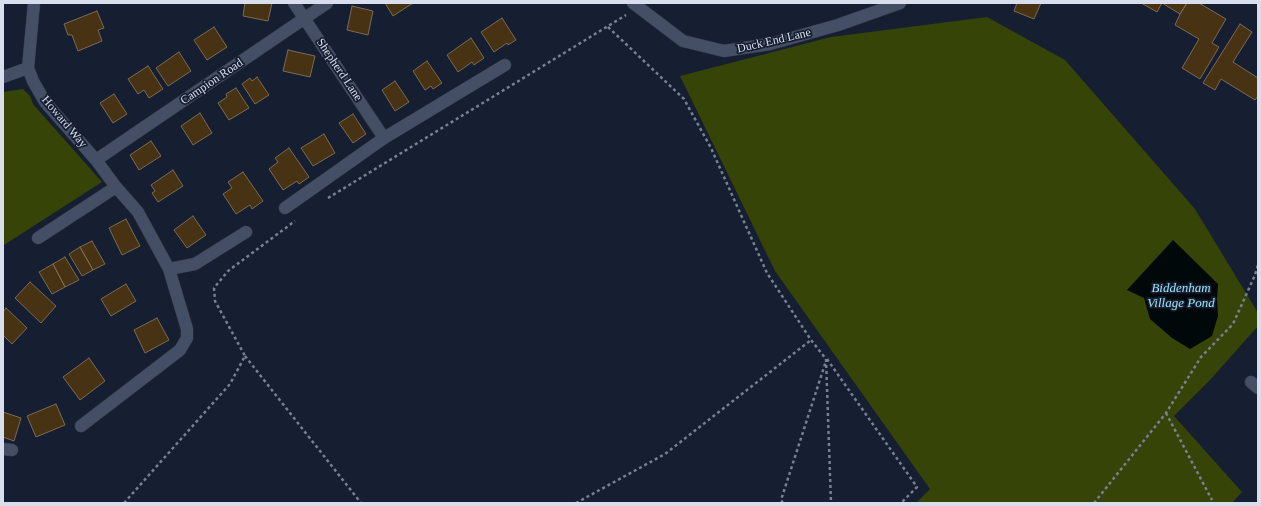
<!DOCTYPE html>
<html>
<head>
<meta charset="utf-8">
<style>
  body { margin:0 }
  #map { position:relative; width:1261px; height:506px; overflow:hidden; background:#161e31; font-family:Georgia,serif }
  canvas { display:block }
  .frame { position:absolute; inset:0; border:4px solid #d8deec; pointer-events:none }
</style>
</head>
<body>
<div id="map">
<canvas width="1261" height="506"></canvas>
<div class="frame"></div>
</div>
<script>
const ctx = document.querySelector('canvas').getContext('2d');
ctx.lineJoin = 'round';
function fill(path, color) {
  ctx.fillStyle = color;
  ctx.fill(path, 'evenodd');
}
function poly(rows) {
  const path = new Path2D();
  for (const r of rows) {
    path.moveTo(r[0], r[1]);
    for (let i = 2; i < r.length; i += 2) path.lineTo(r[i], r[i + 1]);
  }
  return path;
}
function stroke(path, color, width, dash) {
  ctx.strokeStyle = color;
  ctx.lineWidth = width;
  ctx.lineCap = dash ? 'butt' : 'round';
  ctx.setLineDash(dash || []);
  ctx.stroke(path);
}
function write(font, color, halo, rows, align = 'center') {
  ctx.font = font + ' Georgia,serif';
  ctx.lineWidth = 3.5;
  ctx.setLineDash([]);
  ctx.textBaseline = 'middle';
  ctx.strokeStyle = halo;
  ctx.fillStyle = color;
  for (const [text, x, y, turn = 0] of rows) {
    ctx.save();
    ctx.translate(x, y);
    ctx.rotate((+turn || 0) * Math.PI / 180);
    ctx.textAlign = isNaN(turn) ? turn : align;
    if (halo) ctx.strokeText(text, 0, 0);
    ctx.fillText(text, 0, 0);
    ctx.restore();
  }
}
fill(poly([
  [987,17,1065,60,1195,209,1258,313,1258,326,1210,380,1174,416,1242,492,1232,503,916,503,930,489,775,271,680,76,831,37],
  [23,89,30,96,33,104,102,182,4,245,3,245,3,92]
]), '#364407');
fill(poly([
  [1173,240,1218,284,1217,299,1218,316,1212,336,1190,349,1172,338,1150,319,1144,298,1127,290]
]), '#01080a');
const building = poly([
  [245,3,272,3,268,21,243,16,245,3],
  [385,3,413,3,393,16,385,3],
  [1017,3,1041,3,1034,19,1014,11,1017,3],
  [1141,3,1187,3,1180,14,1162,3,1157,12,1141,3],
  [1187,3,1199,3,1226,19,1212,43,1219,47,1200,79,1182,68,1199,39,1175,25,1180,14,1187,3],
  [352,6,373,11,368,35,347,30,352,6],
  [97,11,104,28,98,30,102,41,78,51,72,35,68,35,64,24,97,11],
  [502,18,516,40,508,45,507,43,494,52,481,32,502,18],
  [1240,24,1252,32,1233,62,1258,78,1258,96,1255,100,1221,79,1215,90,1203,83,1240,24],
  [214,27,227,47,207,60,194,40,214,27],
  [471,38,484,58,474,65,472,62,458,72,447,55,471,38],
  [288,50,315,56,310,77,283,71,288,50],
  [179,52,191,71,168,86,156,68,179,52],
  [427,61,442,83,433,89,431,86,425,90,413,71,427,61],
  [148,66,163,89,149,98,144,90,138,94,128,79,148,66],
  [257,77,269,95,255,104,242,84,250,78,252,81,257,77],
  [395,81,409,102,395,111,382,90,395,81],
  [236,88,249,108,229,120,218,103,227,97,226,94,236,88],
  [114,94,127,114,113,123,100,103,114,94],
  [200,113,212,133,193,145,181,126,200,113],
  [353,114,366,134,353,143,339,123,353,114],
  [324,134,335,153,313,166,301,148,324,134],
  [151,141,161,156,139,170,130,155,151,141],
  [289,148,309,177,299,184,297,181,283,190,269,169,278,162,275,158,289,148],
  [173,170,183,186,158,202,152,193,155,191,151,185,173,170],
  [243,172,263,201,252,209,250,205,236,214,223,194,232,188,228,182,243,172],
  [193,216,206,235,187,248,174,230,193,216],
  [126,219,140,246,122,255,109,228,126,219],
  [92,241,105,264,93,270,80,247,92,241],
  [80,247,93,270,82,276,69,254,80,247],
  [65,257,79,280,65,287,53,264,65,257],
  [53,264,65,287,52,294,39,272,53,264],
  [30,282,56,306,41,323,15,298,30,282],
  [126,284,136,301,111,316,101,299,126,284],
  [6,308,27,328,12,344,3,335,3,312,6,308],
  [157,318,169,340,145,353,134,330,157,318],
  [89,358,105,381,80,400,63,377,89,358],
  [56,404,65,425,36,437,27,416,56,404],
  [3,412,21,418,14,441,3,437,3,412]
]);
fill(building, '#473313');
stroke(building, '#7b6b54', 1);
const minor = poly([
  [34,3,28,68,33,81,45,102,96,160,116,187,138,212,169,269,187,329,187,338,180,350,81,426],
  [294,3,384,138],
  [633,3,683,41,724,51,770,44,838,25,900,3],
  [3,77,28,68],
  [96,160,327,3],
  [285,208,384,138,505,65],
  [38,238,116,187],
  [169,269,195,264,246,232],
  [1251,382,1258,388],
  [3,449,12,450]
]);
stroke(minor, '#323747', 13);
stroke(poly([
  [608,27,684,99,711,148,767,273,811,340,826,359,831,503],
  [328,198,626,15],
  [245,356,361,503],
  [827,359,917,487,901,503],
  [1166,413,1212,500],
  [124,503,230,384,245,356,215,301,214,288,228,271,295,221],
  [576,503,665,454,811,340],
  [783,503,781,500,826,361],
  [1094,503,1166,413,1201,357,1233,324,1255,275,1258,265]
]), '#798091', 2.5, [3, 3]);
stroke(minor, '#444e64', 12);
write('12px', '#d8deec', '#161e31', [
  ["Duck End Lane",774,41,-13],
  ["Shepherd Lane",339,70,56],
  ["Campion Road",212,82,-34],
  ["Howard Way",64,122,50]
]);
write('italic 13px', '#9ee3f5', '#161e31', [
  ["Biddenham",1181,289],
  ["Village Pond",1181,304]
]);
</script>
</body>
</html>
